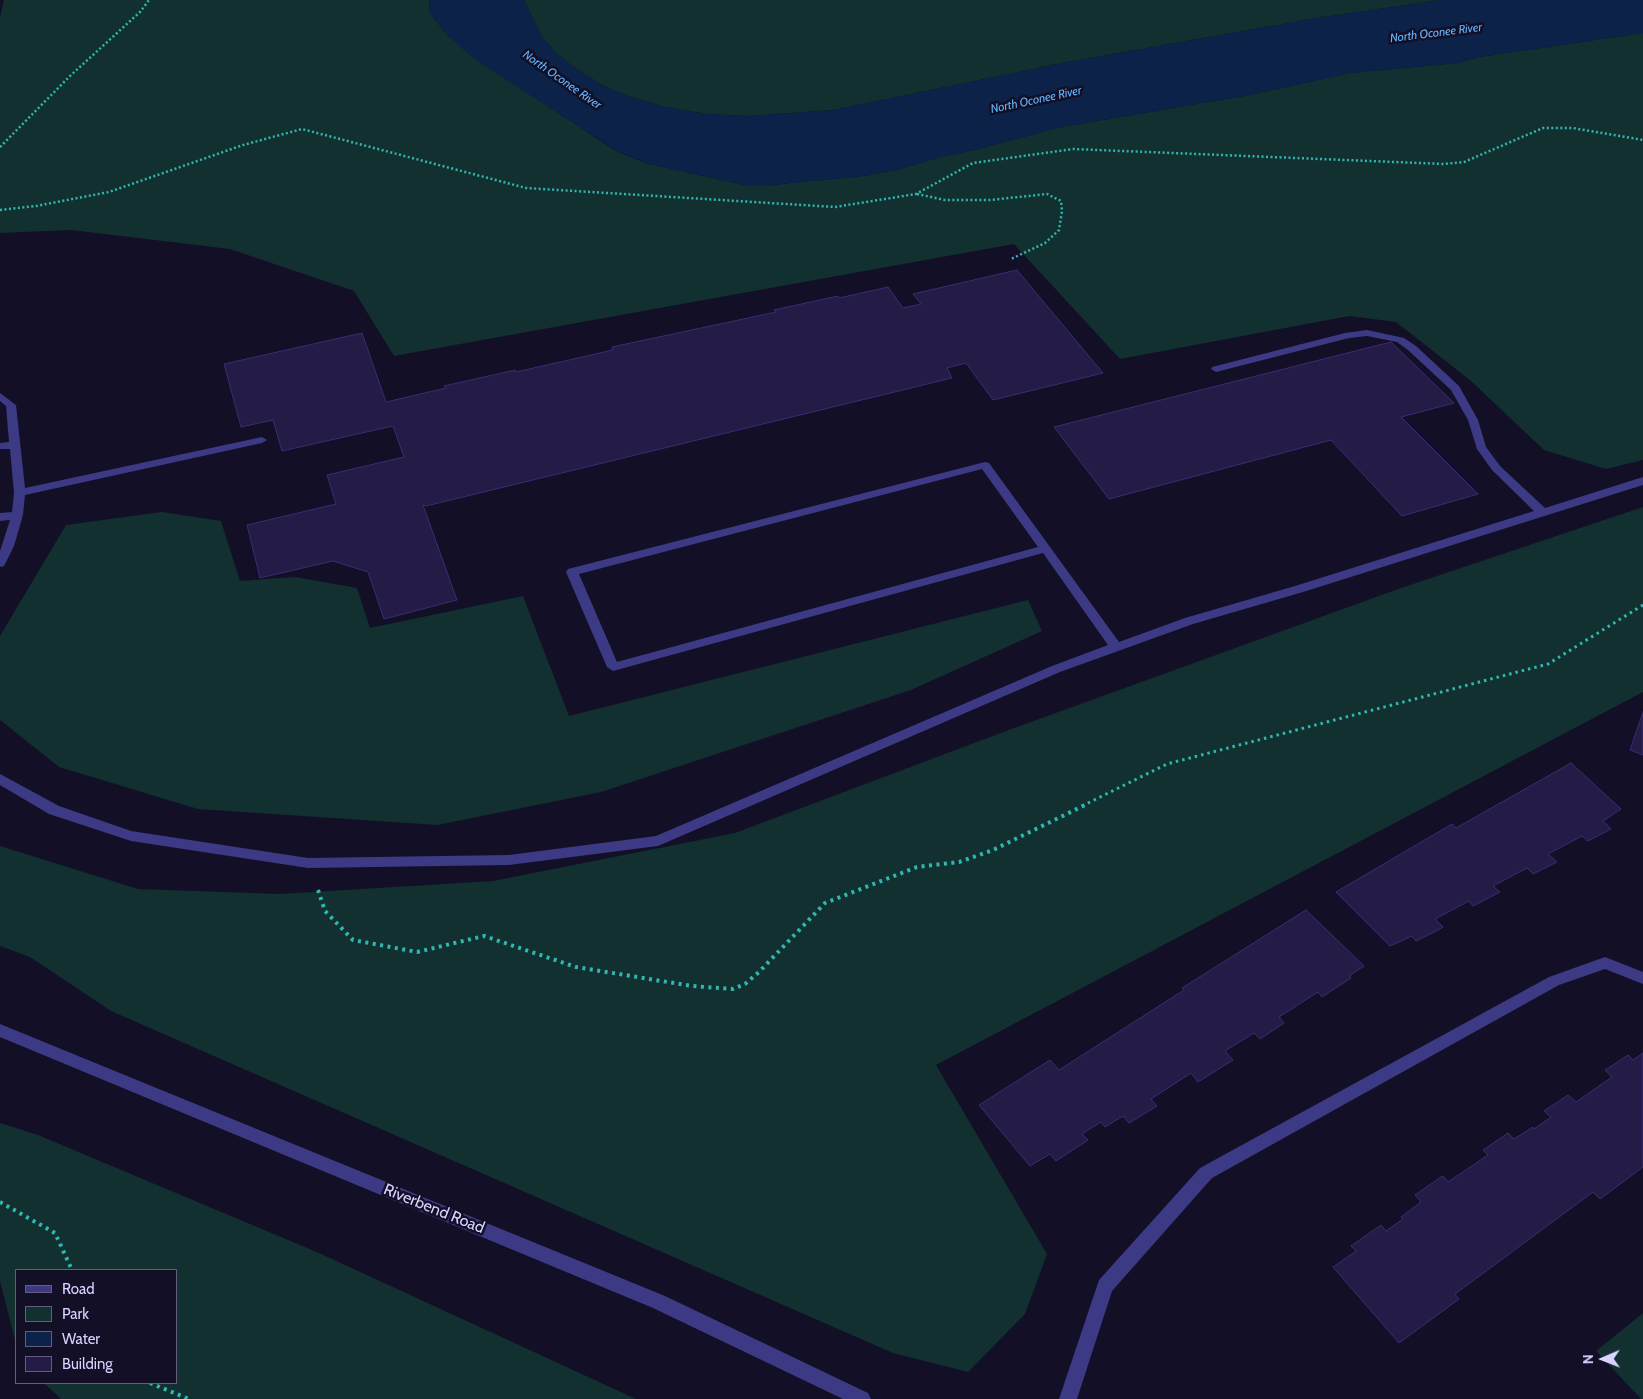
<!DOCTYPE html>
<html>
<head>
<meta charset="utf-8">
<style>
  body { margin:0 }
  #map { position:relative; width:1643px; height:1399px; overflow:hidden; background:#130f26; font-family:Cabin,sans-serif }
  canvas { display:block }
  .legend { position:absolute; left:15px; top:1269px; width:162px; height:115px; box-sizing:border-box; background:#130f26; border:1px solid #625e7d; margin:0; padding:6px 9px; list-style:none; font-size:15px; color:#d9d4ff }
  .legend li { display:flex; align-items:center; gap:10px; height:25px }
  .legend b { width:25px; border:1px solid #625e7d }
  .north { position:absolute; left:1578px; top:1334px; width:50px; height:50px; -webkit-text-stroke:4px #130f26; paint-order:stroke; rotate:269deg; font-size:14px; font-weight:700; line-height:20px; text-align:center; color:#d9d4ff }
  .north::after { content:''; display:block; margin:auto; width:18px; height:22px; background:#d9d4ff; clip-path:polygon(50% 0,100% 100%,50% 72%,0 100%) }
</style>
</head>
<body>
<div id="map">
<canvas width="1643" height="1399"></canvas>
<ul class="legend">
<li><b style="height:6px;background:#3d3a85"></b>Road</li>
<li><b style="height:14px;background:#12302f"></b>Park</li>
<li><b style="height:14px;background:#0c2248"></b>Water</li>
<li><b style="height:14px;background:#241b47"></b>Building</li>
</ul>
<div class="north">N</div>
</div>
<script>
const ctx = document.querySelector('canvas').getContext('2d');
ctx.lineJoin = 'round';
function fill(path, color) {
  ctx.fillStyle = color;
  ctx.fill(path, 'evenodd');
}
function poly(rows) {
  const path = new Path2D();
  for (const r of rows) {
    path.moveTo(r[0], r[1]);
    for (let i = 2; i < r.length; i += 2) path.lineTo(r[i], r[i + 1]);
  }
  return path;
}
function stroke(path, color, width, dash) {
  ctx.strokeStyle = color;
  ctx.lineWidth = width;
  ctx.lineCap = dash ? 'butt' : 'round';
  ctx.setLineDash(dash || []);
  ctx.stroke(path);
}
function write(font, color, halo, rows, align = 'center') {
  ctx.font = font + ' Cabin,sans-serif';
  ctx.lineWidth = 5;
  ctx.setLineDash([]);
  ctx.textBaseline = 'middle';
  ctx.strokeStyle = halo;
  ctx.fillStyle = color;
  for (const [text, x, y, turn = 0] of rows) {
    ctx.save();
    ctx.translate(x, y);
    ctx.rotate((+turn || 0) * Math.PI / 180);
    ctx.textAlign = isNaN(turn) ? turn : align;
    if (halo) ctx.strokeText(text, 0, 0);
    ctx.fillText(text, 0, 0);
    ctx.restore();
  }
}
fill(poly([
  [4,0,429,0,430,13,447,35,513,83,616,151,646,163,749,186,769,186,789,183,856,177,897,170,940,157,978,149,1061,127,1250,95,1350,73,1458,63,1479,57,1643,33,1643,460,1606,469,1544,450,1471,381,1396,322,1349,316,1120,359,1014,244,394,356,354,291,230,249,71,230,0,233,0,17],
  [524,0,1440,0,1317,18,1062,63,834,110,749,116,706,114,666,107,630,97,600,84,575,68,555,52,541,35],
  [1643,507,1643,692,936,1065,1047,1254,1025,1314,968,1372,893,1353,111,1011,30,957,0,946,0,846,138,889,280,894,493,881,735,833,1006,731,1401,588],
  [162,512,221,521,240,581,295,577,357,588,370,628,523,596,569,716,1028,600,1042,631,911,690,601,792,437,825,198,809,59,767,0,720,0,636,66,525],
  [0,1123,38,1135,319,1253,636,1399,61,1399,44,1383,176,1383,176,1270,16,1270,16,1344,0,1281],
  [1643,1313,1643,1399,1641,1399,1596,1351]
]), '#12302f');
fill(poly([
  [429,0,524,0,541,35,555,52,575,68,600,84,630,97,666,107,706,114,749,116,834,110,1062,63,1317,18,1440,0,1643,0,1643,33,1479,57,1458,63,1350,73,1250,95,1061,127,978,149,940,157,897,170,856,177,789,183,769,186,749,186,646,163,617,151,474,59,447,35,430,13]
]), '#0c2248');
const building = poly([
  [1017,270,1103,373,993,400,966,363,947,368,952,378,426,506,423,505,457,600,384,619,368,572,333,561,260,578,247,525,336,504,327,475,404,457,393,426,282,451,273,420,241,427,224,364,362,333,386,402,446,388,444,386,515,370,516,372,613,350,612,347,776,312,774,310,838,296,839,298,888,287,903,308,921,304,913,294,1017,270],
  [1391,342,1454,403,1401,417,1478,494,1402,516,1331,440,1109,499,1054,427,1391,342],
  [1643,712,1643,755,1630,750,1643,712],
  [1571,763,1621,809,1603,821,1611,829,1588,841,1582,836,1548,854,1557,862,1533,874,1527,868,1493,886,1500,892,1473,906,1469,901,1435,919,1443,927,1440,929,1416,941,1412,936,1390,946,1336,892,1452,824,1456,828,1571,763],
  [1306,910,1364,966,1349,976,1351,978,1322,997,1318,992,1279,1017,1284,1023,1260,1039,1254,1033,1225,1051,1233,1060,1198,1082,1191,1073,1151,1099,1157,1106,1129,1123,1123,1116,1105,1127,1101,1122,1082,1134,1088,1140,1056,1161,1050,1154,1030,1166,979,1105,1050,1060,1059,1070,1184,990,1182,988,1306,910],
  [1643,1053,1643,1167,1600,1199,1593,1192,1455,1294,1459,1299,1399,1343,1333,1267,1356,1251,1351,1246,1381,1225,1386,1231,1403,1219,1401,1217,1421,1202,1415,1195,1441,1177,1443,1176,1448,1182,1488,1155,1483,1150,1508,1133,1514,1139,1533,1127,1534,1129,1551,1117,1544,1111,1568,1095,1576,1102,1612,1077,1605,1070,1613,1065,1628,1055,1633,1060,1643,1053]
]);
fill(building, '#241b47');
stroke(building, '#3b2d73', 1);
stroke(poly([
  [0,147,70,76,140,12,149,0],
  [917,194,945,200,990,200,1047,194,1061,201,1062,211,1059,230,1045,243,1011,259],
  [0,210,36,206,109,192,243,145,302,129,526,188,835,207,916,194,973,163,1073,149,1444,164,1464,162,1543,128,1573,128,1643,140]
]), '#2fb8b0', 2.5, [2, 2.5]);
stroke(poly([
  [1082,806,1167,764,1548,664,1643,605]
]), '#2fb8b0', 3, [2.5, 4]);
stroke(poly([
  [318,890,325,911,353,940,417,952,484,936,576,967,692,986,733,989,745,984,759,972,825,903,917,867,959,862,993,850,1085,805],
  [0,1202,55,1233,72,1270],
  [150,1383,189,1399]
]), '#2fb8b0', 4, [3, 4.5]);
fill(poly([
  [1367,330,1404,338,1416,346,1459,386,1478,420,1486,447,1500,466,1545,508,1643,477,1643,485,1303,592,1193,624,1060,672,658,846,509,865,308,868,131,841,49,814,0,785,0,774,59,806,131,831,308,858,509,855,656,836,1052,666,1108,645,1043,553,613,671,607,667,566,572,568,569,985,462,989,463,1119,642,1185,618,1295,586,1534,511,1492,470,1477,449,1468,420,1451,390,1408,350,1397,342,1367,336,1349,338,1216,372,1211,369,1212,367,1345,333,1367,330],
  [982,469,1038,547,617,662,579,574,982,469],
  [0,393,16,405,25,488,262,437,267,440,262,443,25,495,23,515,14,546,4,566,0,567,0,551,10,520,0,521,0,513,12,512,14,493,10,449,0,449,0,443,9,442,6,406,0,401,0,393],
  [1605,957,1643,972,1643,984,1605,969,1559,985,1212,1178,1112,1291,1077,1399,1059,1399,1099,1280,1200,1168,1549,977,1605,957]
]), '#3d3a85');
fill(poly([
  [0,1024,665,1296,868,1393,871,1399,843,1399,653,1308,0,1037,0,1024]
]), '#3d3a85');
write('italic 12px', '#62b6ff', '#130f26', [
  ["North Oconee River",1436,33,-7],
  ["North Oconee River",562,80,35],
  ["North Oconee River",1036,100,-12]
]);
write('16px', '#d9d4ff', '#130f26', [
  ["Riverbend Road",434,1209,22]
]);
</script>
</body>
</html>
